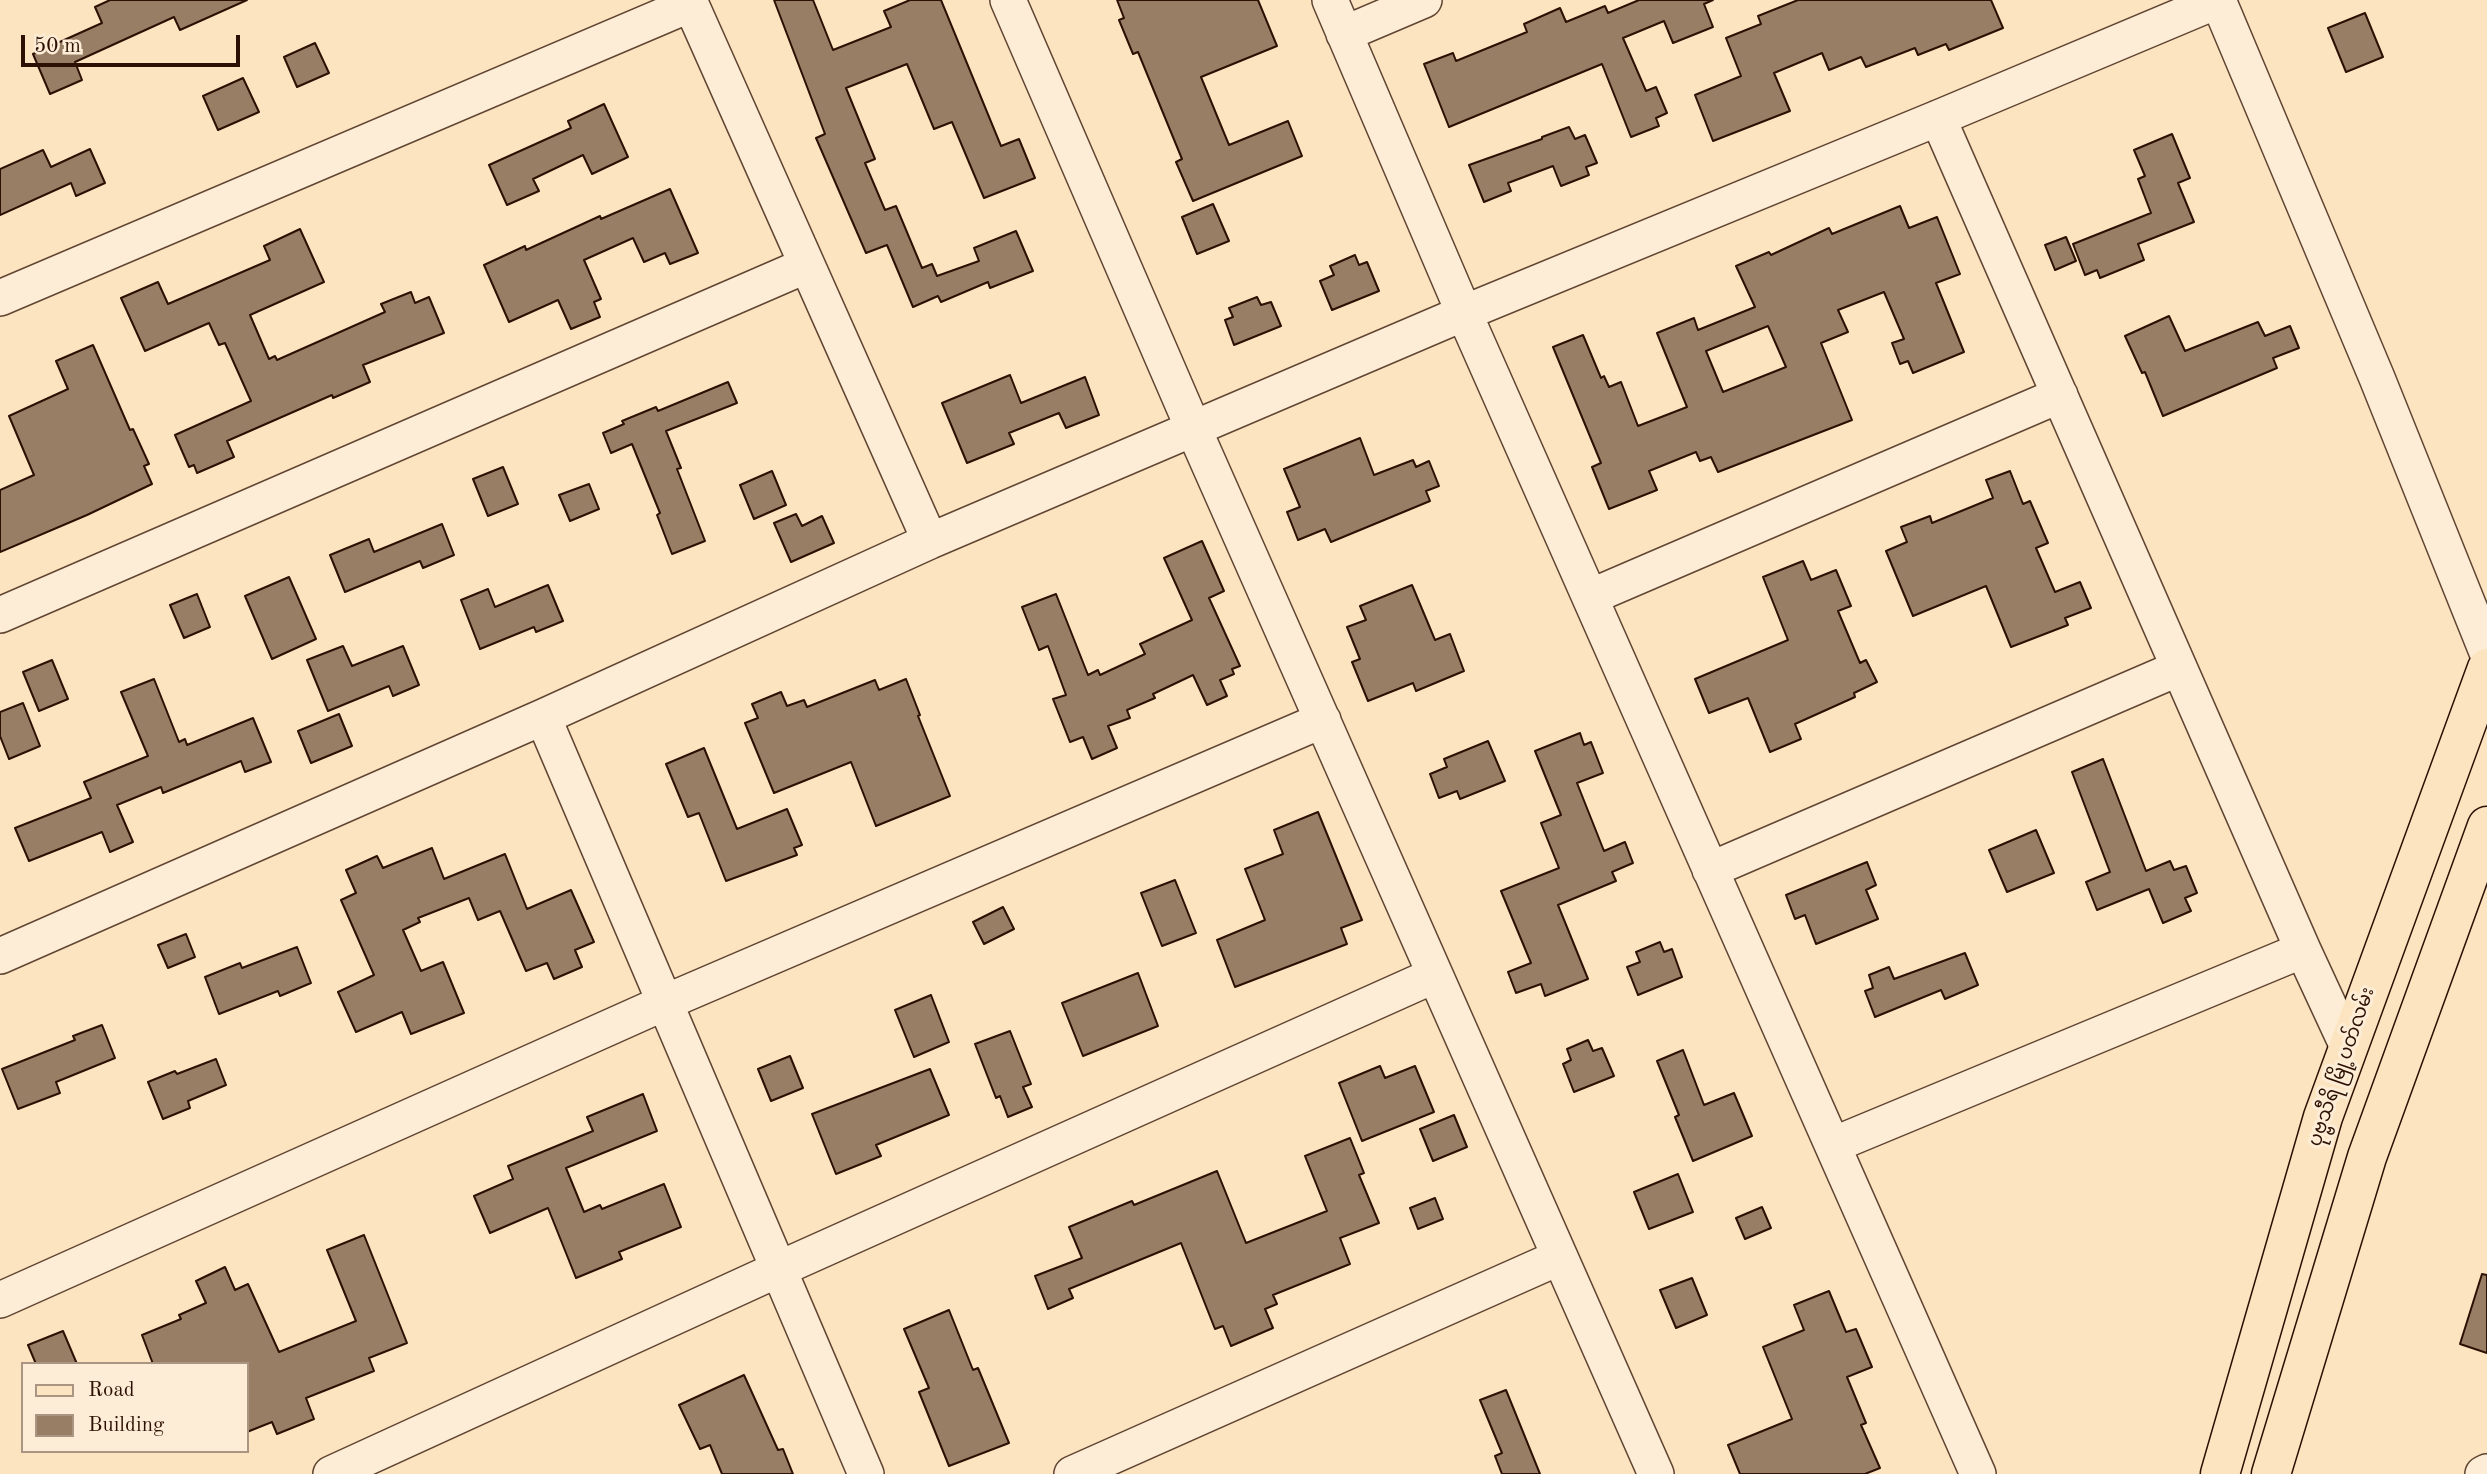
<!DOCTYPE html>
<html>
<head>
<meta charset="utf-8">
<style>
  body { margin:0 }
  #map { position:relative; width:2487px; height:1474px; overflow:hidden; background:#fce4c0; font-family:"Old Standard TT",serif }
  canvas { display:block }
  .legend { position:absolute; left:21px; top:1362px; width:228px; height:91px; box-sizing:border-box; background:#fdedd6; border:2px solid #a99582; margin:0; padding:9px 12px; list-style:none; font-size:21px; color:#2c1003 }
  .legend li { display:flex; align-items:center; gap:14px; height:35px }
  .legend b { width:35px; border:2px solid #a99582 }
  .scale { position:absolute; left:21px; top:35px; width:219px; height:32px; box-sizing:border-box; border:4px solid #2c1003; border-top:0; padding-left:9px; font-size:21px; line-height:24px; white-space:nowrap; color:#2c1003; -webkit-text-stroke:5px #fdedd6; paint-order:stroke }
</style>
</head>
<body>
<div id="map">
<canvas width="2487" height="1474"></canvas>
<ul class="legend">
<li><b style="height:9px;background:#fce4c0"></b>Road</li>
<li><b style="height:19px;background:#987e65"></b>Building</li>
</ul>
<div class="scale">50 m</div>
</div>
<script>
const ctx = document.querySelector('canvas').getContext('2d');
ctx.lineJoin = 'round';
function fill(path, color) {
  ctx.fillStyle = color;
  ctx.fill(path, 'evenodd');
}
function poly(rows) {
  const path = new Path2D();
  for (const r of rows) {
    path.moveTo(r[0], r[1]);
    for (let i = 2; i < r.length; i += 2) path.lineTo(r[i], r[i + 1]);
  }
  return path;
}
function stroke(path, color, width, dash) {
  ctx.strokeStyle = color;
  ctx.lineWidth = width;
  ctx.lineCap = dash ? 'butt' : 'round';
  ctx.setLineDash(dash || []);
  ctx.stroke(path);
}
function write(font, color, halo, rows, align = 'center') {
  ctx.font = font + ' "Old Standard TT","Noto Sans Myanmar",serif';
  ctx.lineWidth = 6;
  ctx.setLineDash([]);
  ctx.textBaseline = 'middle';
  ctx.strokeStyle = halo;
  ctx.fillStyle = color;
  for (const [text, x, y, turn = 0] of rows) {
    ctx.save();
    ctx.translate(x, y);
    ctx.rotate((+turn || 0) * Math.PI / 180);
    ctx.textAlign = isNaN(turn) ? turn : align;
    if (halo) ctx.strokeText(text, 0, 0);
    ctx.fillText(text, 0, 0);
    ctx.restore();
  }
}
const building = poly([
  [110,0,247,0,180,30,174,17,75,62,82,80,50,94,33,54,102,23,95,7,110,0],
  [774,0,813,0,833,50,891,27,884,11,910,0,941,0,1001,146,1019,139,1035,178,984,198,952,122,934,129,907,64,846,88,875,159,865,163,885,210,896,206,922,268,932,264,937,276,979,261,974,248,1016,231,1033,271,990,288,988,282,941,302,938,296,913,307,887,245,866,253,816,138,825,134,774,0],
  [1117,0,1258,0,1277,46,1201,77,1229,145,1288,121,1302,156,1193,201,1176,162,1182,159,1138,52,1133,54,1119,20,1124,18,1117,0],
  [1639,0,1713,0,1704,4,1713,27,1673,43,1664,21,1623,38,1646,91,1656,87,1667,113,1656,118,1659,126,1631,137,1602,64,1449,127,1424,64,1453,53,1456,61,1527,32,1524,24,1560,8,1566,22,1605,6,1608,13,1639,0],
  [1798,0,1991,0,2003,28,1949,50,1946,44,1918,55,1915,48,1866,67,1861,57,1829,70,1822,53,1774,73,1790,111,1713,141,1695,95,1741,76,1726,38,1761,24,1758,16,1798,0],
  [2365,13,2383,57,2346,72,2328,28,2365,13],
  [315,43,329,73,297,87,284,57,315,43],
  [243,78,259,112,218,130,203,96,243,78],
  [604,104,628,157,592,174,583,155,533,179,539,191,507,205,489,165,571,128,568,121,604,104],
  [1569,127,1575,139,1585,135,1597,163,1586,167,1589,175,1561,186,1553,166,1508,183,1511,191,1484,202,1469,165,1542,139,1542,137,1569,127],
  [2172,134,2190,178,2178,183,2194,222,2138,244,2144,260,2100,278,2097,270,2085,275,2073,244,2151,213,2138,179,2145,176,2134,150,2172,134],
  [90,149,105,183,76,196,71,183,0,215,0,169,43,150,51,167,90,149],
  [670,189,698,253,670,264,665,253,644,262,633,238,584,260,601,299,594,302,600,317,571,329,558,300,509,322,484,265,525,246,526,250,600,216,601,219,670,189],
  [1213,204,1229,241,1197,254,1182,217,1213,204],
  [1900,206,1909,228,1937,217,1960,274,1936,283,1964,352,1913,373,1908,361,1900,364,1892,343,1904,339,1884,292,1838,310,1848,332,1821,343,1852,420,1718,472,1711,457,1700,461,1696,452,1649,471,1657,490,1609,509,1592,467,1601,463,1553,347,1583,335,1601,378,1604,376,1609,387,1621,382,1638,426,1687,407,1657,333,1694,318,1698,330,1755,307,1736,266,1769,252,1771,255,1829,228,1832,234,1900,206],
  [1768,326,1786,367,1723,392,1706,351,1768,326],
  [300,229,324,282,250,315,269,359,275,356,277,360,385,312,381,304,411,292,415,303,429,297,444,333,363,365,370,382,333,398,332,395,227,441,234,457,197,473,194,465,189,467,175,435,251,401,225,343,219,345,209,323,145,351,121,298,158,282,168,304,270,260,264,246,300,229],
  [2066,237,2076,261,2055,270,2045,245,2066,237],
  [1355,255,1359,265,1367,262,1379,291,1332,310,1320,281,1334,275,1330,266,1355,255],
  [1257,297,1261,305,1271,302,1281,326,1234,345,1225,320,1233,317,1229,308,1257,297],
  [2169,316,2185,351,2258,322,2265,336,2290,326,2299,348,2273,358,2277,368,2163,416,2145,372,2142,373,2125,336,2169,316],
  [93,345,130,430,133,429,149,464,144,466,152,484,87,515,0,552,0,490,34,475,9,416,68,389,56,361,93,345],
  [1010,375,1021,403,1085,377,1099,415,1066,428,1059,413,1009,433,1014,444,967,463,942,403,1010,375],
  [728,382,737,403,666,431,681,468,677,469,705,541,672,554,657,515,660,513,632,444,611,453,603,433,624,424,622,421,656,407,658,411,728,382],
  [1360,438,1374,475,1413,460,1416,467,1429,461,1439,486,1426,491,1430,501,1331,542,1325,529,1298,540,1287,512,1300,507,1284,469,1360,438],
  [503,467,518,504,488,516,473,479,503,467],
  [772,471,786,505,754,519,740,485,772,471],
  [2010,471,2023,504,2030,501,2048,543,2036,548,2055,592,2080,582,2091,608,2065,618,2068,625,2011,647,1986,586,1913,616,1886,551,1907,542,1901,527,1930,516,1932,523,1993,498,1986,480,2010,471],
  [589,484,599,509,570,521,559,495,589,484],
  [796,514,802,526,822,516,834,543,791,562,774,523,796,514],
  [442,524,454,555,423,568,420,561,345,592,330,555,369,539,374,552,442,524],
  [1202,541,1224,591,1209,598,1240,666,1232,669,1234,674,1220,680,1227,696,1207,705,1193,675,1153,694,1155,698,1127,710,1130,718,1108,726,1117,748,1092,759,1083,737,1070,742,1053,699,1066,695,1048,646,1039,650,1022,607,1056,594,1088,675,1098,670,1100,675,1145,654,1140,644,1192,620,1164,558,1202,541],
  [1803,561,1811,580,1836,570,1851,606,1838,611,1860,663,1866,660,1877,682,1854,693,1855,697,1795,724,1801,739,1770,752,1748,698,1709,713,1695,679,1788,640,1763,577,1803,561],
  [289,577,316,639,272,659,245,596,289,577],
  [548,585,563,621,536,632,534,627,480,649,461,600,488,589,495,607,548,585],
  [1412,585,1435,640,1450,634,1464,671,1416,691,1413,683,1368,701,1352,662,1360,659,1347,627,1366,620,1360,606,1412,585],
  [197,594,210,627,184,638,170,605,197,594],
  [343,646,352,666,403,646,419,685,393,696,389,686,328,711,307,660,343,646],
  [52,660,68,699,39,711,23,672,52,660],
  [154,679,179,742,185,739,187,745,253,718,271,762,245,772,241,761,163,793,161,787,117,805,133,842,110,852,102,832,29,861,15,828,91,798,84,782,148,756,121,692,154,679],
  [906,679,920,715,918,716,950,796,876,826,851,762,774,793,745,723,758,718,752,704,781,692,787,706,804,700,807,707,875,680,879,690,906,679],
  [23,703,40,746,9,759,0,736,0,712,23,703],
  [339,714,352,746,311,763,298,731,339,714],
  [1580,733,1584,745,1591,742,1603,773,1577,783,1604,851,1625,842,1633,863,1612,872,1616,881,1558,905,1588,979,1545,996,1541,984,1516,993,1508,972,1531,963,1501,891,1559,868,1541,823,1561,815,1535,751,1580,733],
  [1488,741,1505,781,1460,799,1457,791,1439,798,1430,774,1447,767,1444,759,1488,741],
  [704,748,737,829,787,809,802,845,794,848,797,855,726,881,699,813,688,817,666,764,704,748],
  [2103,759,2146,871,2170,861,2174,870,2186,866,2197,893,2185,898,2191,911,2163,923,2149,889,2097,910,2086,882,2110,872,2072,772,2103,759],
  [1318,812,1362,920,1341,928,1347,944,1235,987,1217,940,1265,920,1245,869,1283,854,1274,830,1318,812],
  [2036,830,2054,873,2007,892,1989,850,2036,830],
  [432,848,444,879,505,854,527,909,571,890,594,942,575,950,582,967,554,979,547,963,526,971,500,911,478,920,469,898,418,918,420,922,403,930,421,971,443,962,464,1013,411,1034,402,1012,356,1032,338,992,374,975,341,900,356,893,346,870,377,856,383,868,432,848],
  [1867,862,1876,885,1866,890,1878,919,1816,944,1805,915,1795,919,1786,895,1867,862],
  [1175,880,1196,933,1162,946,1141,893,1175,880],
  [1003,907,1014,929,984,944,973,922,1003,907],
  [186,934,195,957,168,968,158,945,186,934],
  [1660,942,1664,952,1672,949,1682,977,1638,995,1627,967,1640,962,1636,952,1660,942],
  [297,947,311,983,280,996,278,991,219,1014,205,977,240,963,242,968,297,947],
  [1965,953,1978,985,1945,999,1941,990,1875,1017,1865,991,1873,988,1869,975,1889,967,1894,979,1965,953],
  [1138,973,1158,1026,1083,1056,1062,1003,1138,973],
  [931,995,949,1042,914,1057,895,1010,931,995],
  [102,1025,115,1058,56,1082,60,1093,18,1109,2,1069,75,1040,73,1036,102,1025],
  [1010,1031,1031,1084,1023,1087,1032,1107,1008,1117,1000,1096,996,1098,975,1044,1010,1031],
  [1588,1040,1593,1051,1602,1048,1614,1076,1574,1092,1563,1064,1571,1060,1567,1049,1588,1040],
  [1683,1050,1704,1105,1734,1093,1752,1136,1693,1161,1675,1117,1679,1115,1657,1061,1683,1050],
  [790,1056,803,1088,771,1101,758,1069,790,1056],
  [216,1059,226,1085,188,1101,190,1108,163,1119,148,1082,175,1071,177,1074,216,1059],
  [1380,1066,1385,1078,1415,1066,1434,1112,1362,1141,1339,1083,1380,1066],
  [930,1069,949,1115,876,1145,881,1156,836,1174,812,1114,930,1069],
  [643,1094,657,1131,566,1168,584,1212,600,1205,602,1209,664,1184,681,1227,619,1252,622,1259,576,1278,548,1208,490,1233,474,1196,513,1179,508,1166,593,1131,587,1117,643,1094],
  [1454,1115,1467,1147,1433,1161,1420,1129,1454,1115],
  [1350,1138,1364,1173,1359,1175,1379,1223,1340,1238,1350,1264,1273,1295,1277,1304,1265,1309,1273,1328,1231,1346,1223,1326,1215,1329,1181,1243,1069,1289,1073,1298,1048,1309,1035,1276,1082,1258,1069,1227,1132,1201,1134,1205,1217,1171,1246,1243,1327,1211,1305,1156,1350,1138],
  [1678,1174,1693,1212,1649,1229,1634,1192,1678,1174],
  [1435,1198,1443,1219,1418,1229,1410,1208,1435,1198],
  [1762,1207,1771,1228,1745,1239,1736,1218,1762,1207],
  [364,1235,407,1343,369,1358,374,1371,306,1398,314,1419,277,1434,272,1422,247,1432,247,1364,153,1364,142,1335,181,1319,179,1315,206,1303,196,1281,225,1267,235,1290,248,1284,279,1352,356,1321,327,1250,364,1235],
  [2482,1274,2487,1275,2487,1353,2460,1344,2482,1274],
  [1692,1278,1707,1315,1676,1328,1660,1290,1692,1278],
  [1829,1291,1846,1332,1856,1329,1872,1367,1847,1377,1866,1423,1861,1425,1880,1468,1865,1474,1740,1474,1728,1445,1792,1419,1763,1347,1804,1330,1794,1305,1829,1291],
  [949,1310,973,1370,978,1368,1009,1443,949,1466,919,1392,929,1388,904,1329,949,1310],
  [63,1331,77,1364,36,1364,28,1345,63,1331],
  [744,1375,778,1450,783,1449,793,1474,722,1474,710,1445,700,1449,679,1405,744,1375],
  [1506,1390,1540,1474,1502,1474,1495,1456,1502,1453,1480,1400,1506,1390]
]);
fill(building, '#987e65');
stroke(building, '#2c1003', 2);
const minor = poly([
  [689,0,930,541],
  [1008,0,1194,430,1656,1474],
  [1330,0,1464,313,1978,1474],
  [2218,0,2377,378,2487,652],
  [1344,34,1424,0],
  [1938,118,2303,950,2348,1047],
  [0,298,691,4],
  [1590,597,2060,395],
  [0,615,807,265],
  [543,717,866,1474],
  [1710,870,2179,668],
  [0,956,543,717,930,541,1464,313,1938,118,2219,0],
  [1833,1145,2303,950],
  [0,1300,666,1002,1323,720],
  [331,1474,779,1269,1435,975],
  [1072,1474,1560,1257],
  [2483,1474,2487,1472]
]);
const major = poly([
  [2220,1474,2323,1117,2487,668],
  [2271,1474,2367,1157,2487,826]
]);
stroke(minor, '#604532', 38);
stroke(major, '#2c1003', 41);
stroke(minor, '#fdedd6', 35);
stroke(major, '#fce4c0', 38);
write('19px', '#2c1003', '#fdedd6', [
  ["ပုဗ္ဗသီရိ မြို့ပတ်လမ်း",2342,1067,-71]
]);
</script>
</body>
</html>
